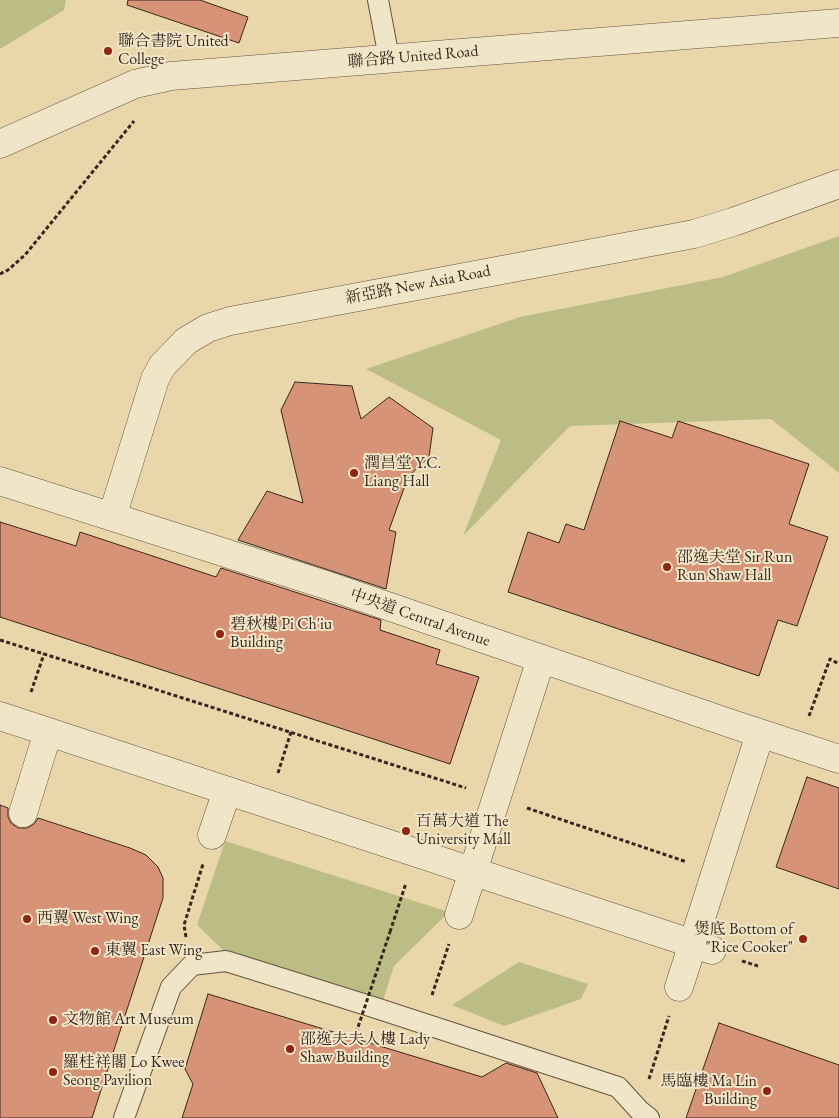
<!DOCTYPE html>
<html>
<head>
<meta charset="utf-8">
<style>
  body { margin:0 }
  canvas { display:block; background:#e9d7ab }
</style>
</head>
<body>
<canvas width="839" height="1118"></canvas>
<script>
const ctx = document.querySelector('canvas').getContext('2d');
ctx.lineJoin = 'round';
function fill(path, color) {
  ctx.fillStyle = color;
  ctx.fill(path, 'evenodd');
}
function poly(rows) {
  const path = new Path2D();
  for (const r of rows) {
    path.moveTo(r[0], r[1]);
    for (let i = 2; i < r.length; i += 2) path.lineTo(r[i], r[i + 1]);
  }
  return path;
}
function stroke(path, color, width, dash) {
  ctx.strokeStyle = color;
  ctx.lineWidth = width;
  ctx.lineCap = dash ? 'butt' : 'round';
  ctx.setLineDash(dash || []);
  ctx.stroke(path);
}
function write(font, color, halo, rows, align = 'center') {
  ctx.font = font + ' "EB Garamond","Noto Serif TC",serif';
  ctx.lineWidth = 4;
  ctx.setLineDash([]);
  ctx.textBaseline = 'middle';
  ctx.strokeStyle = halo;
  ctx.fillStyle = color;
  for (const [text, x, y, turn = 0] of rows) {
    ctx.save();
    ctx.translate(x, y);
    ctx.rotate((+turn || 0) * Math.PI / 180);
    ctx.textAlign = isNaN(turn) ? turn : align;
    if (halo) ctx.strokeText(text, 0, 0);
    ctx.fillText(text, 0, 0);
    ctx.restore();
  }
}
fill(poly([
  [0,0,66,0,64,10,0,49],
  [839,236,839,473,771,419,570,426,463,536,501,440,366,369,520,317,723,277],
  [225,841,449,912,394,966,383,1001,225,952,197,925],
  [519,962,588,984,581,999,504,1026,452,1005]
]), '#bcbd85');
const building = poly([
  [128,0,200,0,248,17,239,43,127,5,128,0],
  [295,382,352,386,361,419,389,397,433,428,429,457,408,477,389,530,396,532,386,589,238,540,267,491,303,503,281,410,295,382],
  [620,421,672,438,678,421,809,464,789,524,828,537,797,626,778,620,759,676,508,592,528,532,559,543,566,524,584,530,620,421],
  [0,522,76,546,80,532,216,577,221,568,381,620,380,630,440,650,436,664,479,677,450,764,0,617,0,522],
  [807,777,839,788,839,889,776,867,807,777],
  [0,805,8,808,8,817,11,823,18,828,27,828,34,824,38,818,130,848,146,855,158,867,163,878,163,898,92,1118,0,1118,0,805],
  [208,994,482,1077,506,1063,537,1073,558,1118,182,1118,193,1084,185,1069,208,994],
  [719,1023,839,1065,839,1118,686,1118,719,1023]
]);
fill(building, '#d79377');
stroke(building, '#38271e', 1);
const service = poly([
  [378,0,389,58],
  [124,1118,171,987,192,965,226,961,376,1008,618,1087,639,1110,649,1118]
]);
const pedestrian = poly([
  [0,716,712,950],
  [23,813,48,732],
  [212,835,227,791],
  [459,915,541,659],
  [679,987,760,734]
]);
const minor = poly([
  [0,144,135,84,171,76,839,23],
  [0,481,326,585,735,725,839,759],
  [112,517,155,379,162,366,186,341,208,328,230,321,694,234,733,222,839,184]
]);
stroke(service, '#645341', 22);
stroke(pedestrian, '#645341', 29);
stroke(minor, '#645341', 29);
stroke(poly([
  [0,274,8,270,25,255,134,121],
  [0,640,466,788],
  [31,692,44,654],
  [809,716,830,659,839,664],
  [278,773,291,732],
  [527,808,687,862],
  [390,932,406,883],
  [186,937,184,925,203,864],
  [742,961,758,966],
  [432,995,449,944],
  [649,1079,669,1016]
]), '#38271e', 3, [4, 2.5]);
stroke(service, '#f1e5c8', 20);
stroke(pedestrian, '#f1e5c8', 28);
stroke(minor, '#f1e5c8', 28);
stroke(poly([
  [354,1039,390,932]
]), '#38271e', 3, [4, 2.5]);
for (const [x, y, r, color] of [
  [108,51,5,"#8f2418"],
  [354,473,5,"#8f2418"],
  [667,567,5,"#8f2418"],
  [220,634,5,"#8f2418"],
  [406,831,5,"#8f2418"],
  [27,919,5,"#8f2418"],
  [803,939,5,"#8f2418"],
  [95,951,5,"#8f2418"],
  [53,1020,5,"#8f2418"],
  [290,1049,5,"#8f2418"],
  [53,1072,5,"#8f2418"],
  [767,1091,5,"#8f2418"]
]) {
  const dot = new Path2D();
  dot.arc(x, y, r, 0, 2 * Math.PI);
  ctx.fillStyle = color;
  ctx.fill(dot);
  stroke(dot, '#f1e5c8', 2);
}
write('16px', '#38271e', '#f1e5c8', [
  ["聯合書院 United",118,42],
  ["College",118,60],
  ["潤昌堂 Y.C.",364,464],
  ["Liang Hall",364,482],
  ["邵逸夫堂 Sir Run",677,558],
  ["Run Shaw Hall",677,576],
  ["碧秋樓 Pi Ch'iu",230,625],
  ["Building",230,643],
  ["百萬大道 The",416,822],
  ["University Mall",416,840],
  ["西翼 West Wing",37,919],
  ["煲底 Bottom of",793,930,"right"],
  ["\"Rice Cooker\"",793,948,"right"],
  ["東翼 East Wing",105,951],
  ["文物館 Art Museum",63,1020],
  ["邵逸夫夫人樓 Lady",300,1040],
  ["Shaw Building",300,1058],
  ["羅桂祥閣 Lo Kwee",63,1063],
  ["Seong Pavilion",63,1081],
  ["馬臨樓 Ma Lin",757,1082,"right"],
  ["Building",757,1100,"right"]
], 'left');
write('16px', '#38271e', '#f1e5c8', [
  ["聯合路 United Road",413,57,-5],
  ["新亞路 New Asia Road",418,285,-11],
  ["中央道 Central Avenue",420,618,19]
]);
</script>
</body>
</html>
